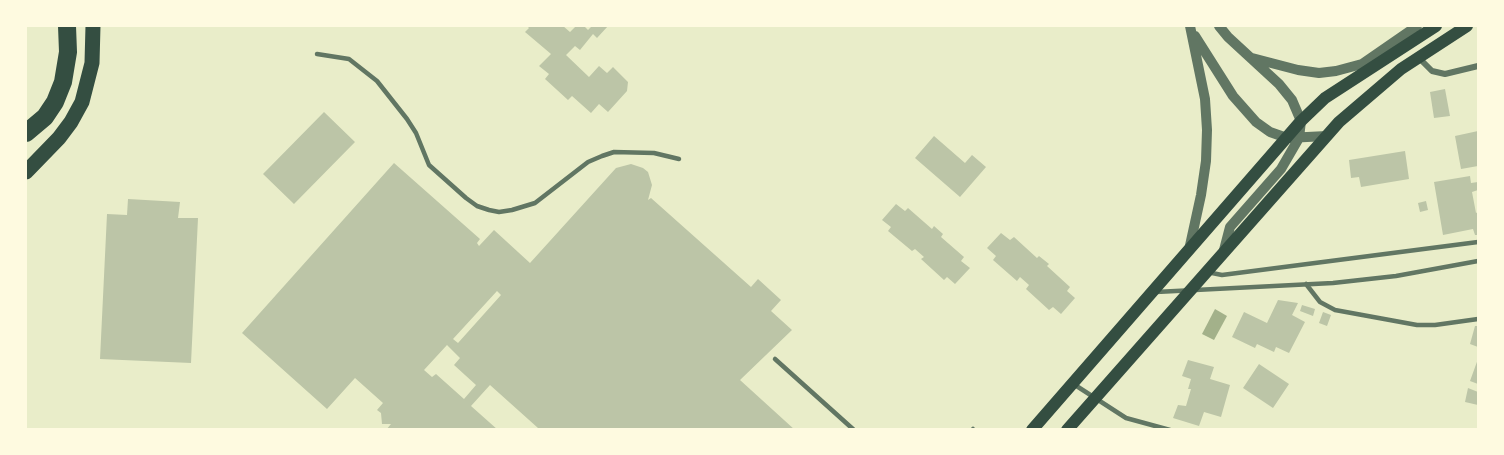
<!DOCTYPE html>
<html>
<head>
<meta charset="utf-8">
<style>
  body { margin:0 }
  #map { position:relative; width:1504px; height:455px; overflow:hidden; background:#e9edc9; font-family:"Noto Sans",sans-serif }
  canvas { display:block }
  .frame { position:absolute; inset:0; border:27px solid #fefae0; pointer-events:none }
</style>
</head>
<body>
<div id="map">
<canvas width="1504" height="455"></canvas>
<div class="frame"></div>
</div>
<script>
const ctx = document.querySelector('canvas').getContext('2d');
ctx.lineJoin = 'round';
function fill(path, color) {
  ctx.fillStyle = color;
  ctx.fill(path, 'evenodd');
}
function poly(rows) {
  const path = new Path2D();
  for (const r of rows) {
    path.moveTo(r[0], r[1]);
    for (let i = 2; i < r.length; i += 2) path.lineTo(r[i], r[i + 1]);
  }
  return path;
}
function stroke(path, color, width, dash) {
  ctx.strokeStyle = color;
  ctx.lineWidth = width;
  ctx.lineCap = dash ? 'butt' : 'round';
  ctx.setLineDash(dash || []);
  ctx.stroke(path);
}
fill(poly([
  [1215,309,1227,316,1214,340,1202,334]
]), '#a3b18a');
fill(poly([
  [527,26,563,26,570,32,576,26,584,26,588,30,592,26,608,26,597,38,593,34,580,50,575,46,566,55,589,77,599,66,607,73,613,67,628,82,627,91,608,112,599,104,591,113,572,96,568,100,545,79,549,74,539,66,551,54,525,32,529,28],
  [1445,89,1450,116,1434,118,1430,92],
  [324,112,355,142,294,204,263,174],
  [1478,131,1478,166,1461,169,1455,136],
  [934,136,965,163,972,155,986,167,960,197,915,158],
  [1405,151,1409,179,1361,187,1359,177,1351,178,1349,160],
  [394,163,480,239,477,243,479,246,494,230,530,263,616,168,631,164,643,168,648,172,652,185,648,200,651,198,751,287,758,279,781,300,771,311,792,330,740,380,795,430,537,430,538,428,490,385,471,406,498,430,386,430,391,424,382,424,381,413,377,410,383,403,355,378,327,409,242,333],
  [497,291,501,295,458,343,453,339],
  [447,345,460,358,454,365,476,385,464,399,436,374,432,377,424,370],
  [1470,176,1471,183,1478,182,1478,190,1472,192,1476,213,1478,212,1478,235,1475,235,1473,229,1443,235,1434,182],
  [128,199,180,202,178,218,198,218,191,363,100,359,107,214,127,215],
  [1426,201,1428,210,1420,212,1418,203],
  [896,204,905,211,908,208,932,229,934,226,943,234,941,237,964,257,961,261,970,268,955,284,947,277,944,280,921,259,924,257,915,249,912,251,888,231,891,227,882,220],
  [1001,233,1010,240,1014,237,1037,258,1039,256,1049,264,1047,266,1070,287,1067,291,1075,298,1061,314,1053,307,1049,310,1026,289,1029,285,1020,277,1017,281,993,260,996,256,987,248],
  [1278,300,1298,303,1292,315,1305,322,1289,353,1276,347,1274,352,1257,344,1255,348,1232,337,1244,312,1267,323],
  [1302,305,1315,309,1313,316,1300,311],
  [1323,312,1331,315,1327,326,1319,323],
  [1475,326,1478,326,1478,347,1470,344],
  [1478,359,1478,384,1470,381],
  [1188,360,1214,367,1210,379,1230,385,1221,417,1204,412,1199,426,1173,418,1178,405,1186,406,1191,389,1188,389,1191,379,1182,376],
  [1259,364,1289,384,1273,408,1243,388],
  [1468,388,1478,392,1478,405,1465,402]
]), '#bcc5a7');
stroke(poly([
  [317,54,349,59,377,81,407,119,416,133,429,165,466,198,477,206,489,210,499,212,512,210,535,203,588,162,602,156,614,152,654,153,679,159],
  [1207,272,1222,275,1478,242],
  [1306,284,1320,302,1335,310,1417,325,1435,325,1478,319],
  [1156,292,1333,283,1396,276,1478,261],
  [775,359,854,430],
  [1075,385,1126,418,1170,430],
  [972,430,973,429]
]), '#617663', 4.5);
stroke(poly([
  [1418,57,1432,71,1445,74,1478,66]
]), '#617663', 6);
stroke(poly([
  [1219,26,1228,37,1279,84,1292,100,1301,121,1299,138,1281,169,1230,227,1224,250],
  [1195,36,1233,96,1256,122,1270,132,1287,138,1327,136],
  [1252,58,1298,70,1319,73,1336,71,1362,64,1417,26],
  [1189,250,1201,195,1206,161,1207,130,1205,99,1190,26]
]), '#617663', 10);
stroke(poly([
  [1032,430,1301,121,1325,98,1436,26],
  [1067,430,1339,122,1401,69,1467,26]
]), '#344e41', 12);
stroke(poly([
  [26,172,59,138,71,122,82,102,92,63,93,26]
]), '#344e41', 15);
stroke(poly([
  [26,133,45,117,55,102,63,82,68,52,67,26]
]), '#344e41', 18);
</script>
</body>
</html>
